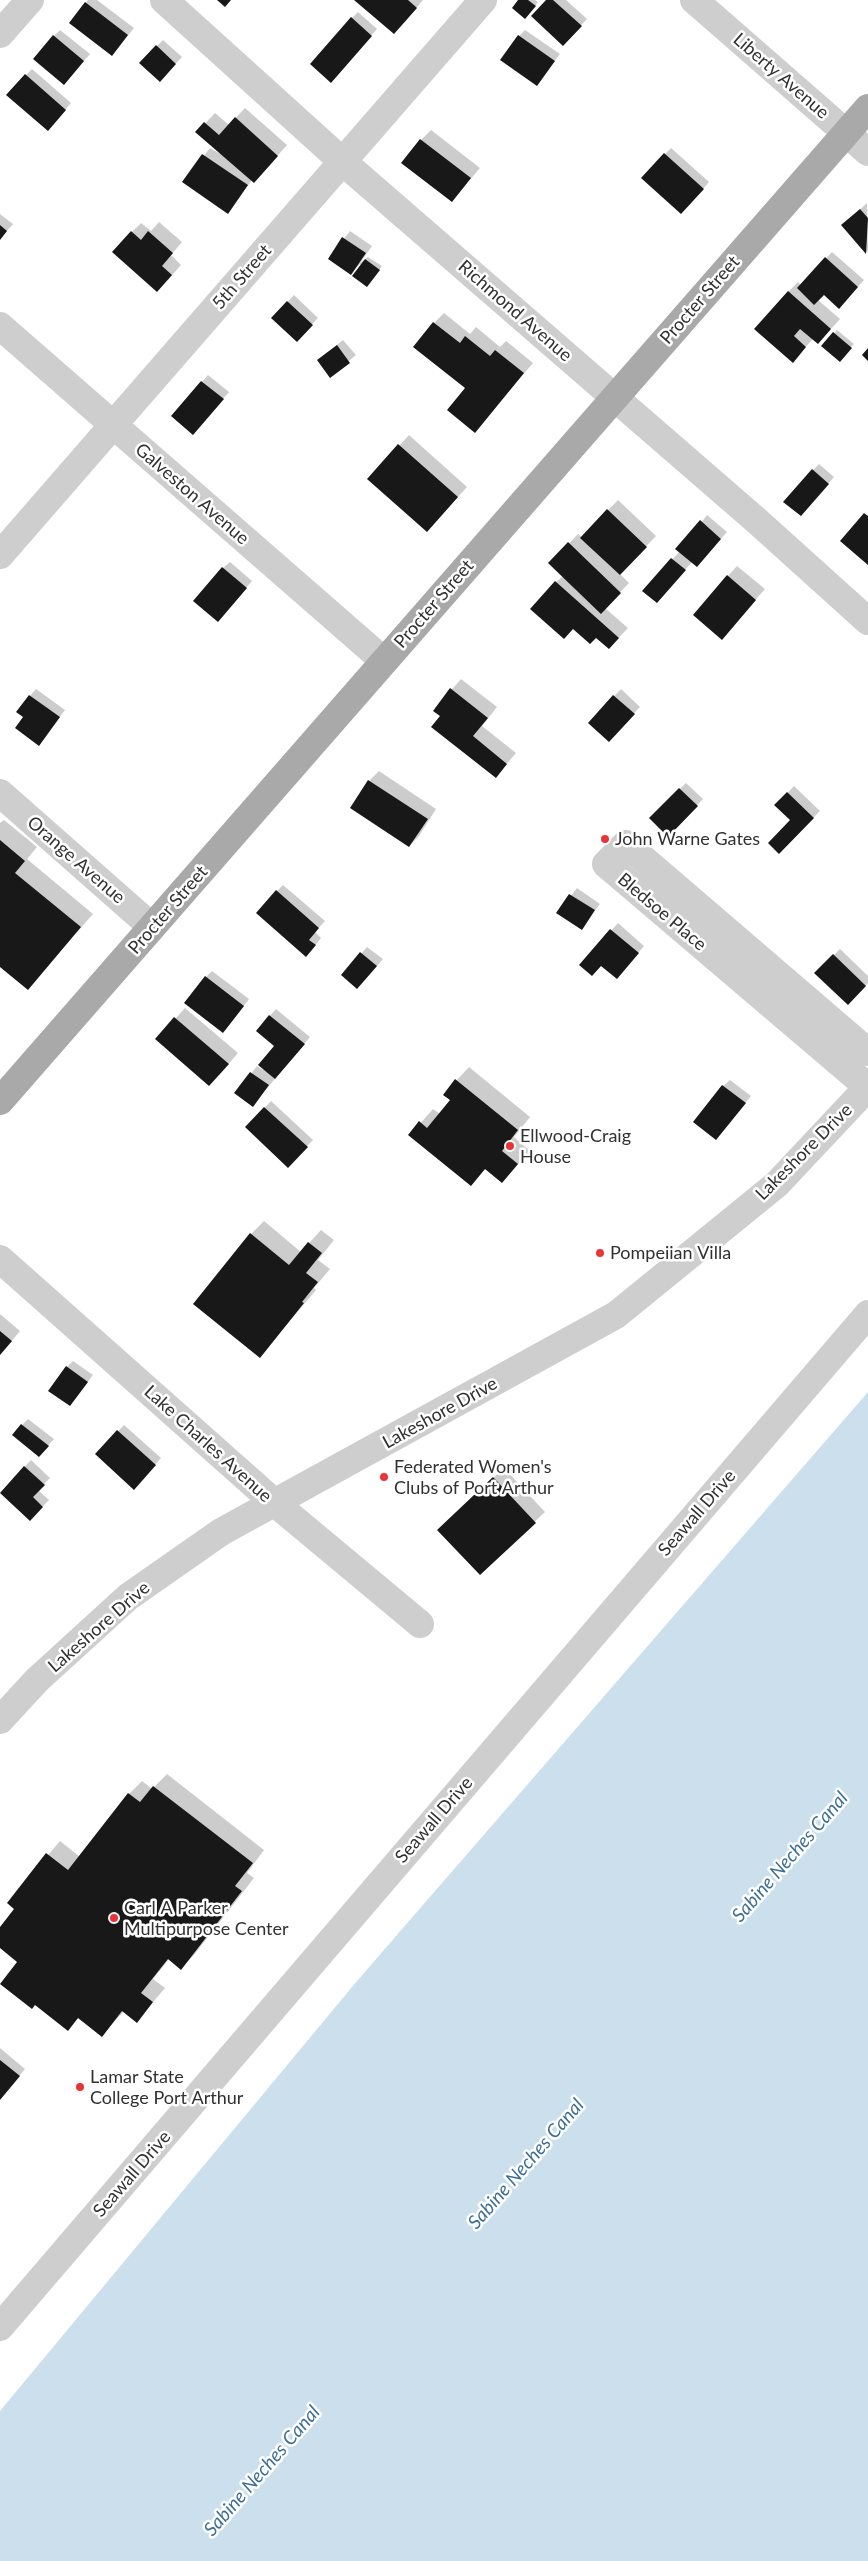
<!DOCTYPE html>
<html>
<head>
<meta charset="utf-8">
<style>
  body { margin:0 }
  canvas { display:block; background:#fff }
</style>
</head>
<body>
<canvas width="868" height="2561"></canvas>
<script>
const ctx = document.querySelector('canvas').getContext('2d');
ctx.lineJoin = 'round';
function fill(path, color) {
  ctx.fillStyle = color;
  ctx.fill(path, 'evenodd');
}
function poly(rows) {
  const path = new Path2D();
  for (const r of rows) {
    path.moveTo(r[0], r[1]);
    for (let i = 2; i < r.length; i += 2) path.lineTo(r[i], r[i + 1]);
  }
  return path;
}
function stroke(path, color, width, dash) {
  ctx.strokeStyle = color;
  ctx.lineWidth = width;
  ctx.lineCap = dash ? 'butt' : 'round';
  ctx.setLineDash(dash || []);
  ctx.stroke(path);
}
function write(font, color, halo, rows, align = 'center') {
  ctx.font = font + ' Lato,sans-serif';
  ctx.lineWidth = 5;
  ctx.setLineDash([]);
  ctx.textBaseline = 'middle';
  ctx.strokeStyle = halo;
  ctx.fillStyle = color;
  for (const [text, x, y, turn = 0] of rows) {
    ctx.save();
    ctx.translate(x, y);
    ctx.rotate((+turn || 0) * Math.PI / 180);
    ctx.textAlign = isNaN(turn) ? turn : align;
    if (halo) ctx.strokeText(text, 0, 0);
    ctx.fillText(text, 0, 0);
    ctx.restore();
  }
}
fill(poly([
  [868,1392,868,2561,0,2561,0,2411,357,1981]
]), '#ccdfed');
fill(poly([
  [88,0,97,0,134,28,118,48,70,23],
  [356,0,423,0,404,23],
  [520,0,535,0,538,2,528,15],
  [547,0,566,0,587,19,563,44],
  [358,12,377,29,337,75,352,18],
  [60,30,90,54,70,77,54,36],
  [525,30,560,54,537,84,519,36],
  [163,40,182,57,166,74,157,46],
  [32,69,71,103,54,123,26,75],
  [245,108,287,145,263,172,252,180,228,212,184,182,210,148,224,156,197,132,215,113,229,125],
  [431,130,480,168,452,201,421,140],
  [671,148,709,182,688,206,665,154],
  [867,203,868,251,866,252,843,225],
  [0,214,13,224,0,239],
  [159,222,182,242,171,255,181,265,167,281,132,232,141,223,151,231],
  [350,231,372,246,360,263,368,257,382,266,370,282,360,264,351,273,329,258],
  [832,252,864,280,845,301,824,293,818,300,840,319,818,343,813,339,792,361,788,292,798,282,801,285],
  [294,295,318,318,297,340,272,318],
  [444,313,470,334,476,327,500,347,506,341,533,363,475,431,467,388,434,323],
  [837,330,854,344,839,360,823,346],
  [343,340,356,355,331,376,318,360],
  [208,375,229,392,199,427,202,382],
  [409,435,467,487,436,521,369,479],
  [819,464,834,477,807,508,813,470],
  [618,500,656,536,620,574,629,583,605,608,628,628,609,648,556,582,563,576,550,563,578,534,582,537],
  [707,515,727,532,703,559,692,562,663,595,644,591,680,551],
  [230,562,252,581,224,614,223,568],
  [737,566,765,589,722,638,728,576],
  [461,679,497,707,482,726,516,753,496,776,434,710],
  [36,689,65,710,39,744,25,717,30,696],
  [621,689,640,707,615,734,589,723],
  [379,771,436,809,419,836,409,846,351,808,369,781],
  [686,783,703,799,668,835,651,818],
  [794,786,820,811,779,852,792,820,776,805],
  [4,820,37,847,27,859,93,914,28,988,0,965,0,823],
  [283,885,325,921,315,932,321,938,312,949,277,891],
  [577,888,600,904,582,928,558,913],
  [618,923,644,946,623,971,602,965,581,965],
  [367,947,383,959,364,981,343,975],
  [840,949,868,976,868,983,848,1004,816,973],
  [212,971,249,999,229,1025,206,977],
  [185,1008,238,1053,219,1075,157,1039],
  [276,1009,310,1037,253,1105,236,1093,257,1066,263,1070,276,1046,257,1030],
  [469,1067,530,1117,514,1137,530,1151,502,1182,486,1168,471,1184,410,1135,433,1109,440,1114,451,1100,444,1094],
  [730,1080,751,1096,716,1139,723,1086],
  [271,1101,313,1140,288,1166,247,1127],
  [264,1221,301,1252,321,1230,334,1240,318,1260,330,1269,314,1288,316,1290,260,1356,251,1234],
  [0,1314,20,1331,0,1355],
  [73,1361,93,1375,70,1405,67,1367],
  [28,1419,54,1439,45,1449,22,1425],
  [124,1425,161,1458,140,1482,96,1454],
  [31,1460,50,1478,38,1490,49,1500,30,1519,1,1492],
  [504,1468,545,1512,480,1573,448,1520],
  [167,1774,264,1850,247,1873,254,1878,194,1955,181,1968,169,1959,153,1979,165,1988,137,2021,124,2011,102,2035,79,2017,68,2029,19,1962,0,1947,0,1929,16,1909,8,1903,60,1841,80,1857,129,1794,142,1781,152,1789],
  [0,2048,25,2069,0,2099]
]), '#0003');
fill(poly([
  [217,0,231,0,225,7],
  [354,0,408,0,417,8,394,34],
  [518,0,528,0,536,6,525,19,512,8],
  [546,0,553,0,582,26,563,46,531,16],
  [85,2,128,35,112,56,69,23],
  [351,17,372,36,331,83,310,64],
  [53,35,84,61,64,85,33,59],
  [518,35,555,61,537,86,500,60],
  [156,45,176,64,160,82,139,63],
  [25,74,66,110,48,131,6,95],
  [235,117,278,156,254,183,195,132,204,122,219,135],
  [420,139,471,178,452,202,401,163],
  [664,153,704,189,681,214,641,178],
  [202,154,248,185,228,214,182,182],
  [860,209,868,218,866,254,841,225],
  [0,225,7,231,0,240],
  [131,231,141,240,148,231,173,253,162,266,172,275,157,292,112,252],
  [342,237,366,253,351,275,328,259],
  [825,257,858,287,839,309,824,295,814,305,797,288],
  [365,259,380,270,367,287,352,276],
  [788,291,831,329,818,344,800,329,794,336,806,347,793,363,754,329],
  [287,301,313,325,297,342,271,318],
  [433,322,460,343,465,336,490,356,495,350,524,373,475,433,447,410,465,388,413,347],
  [833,332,852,348,840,362,821,346],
  [337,345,350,363,330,378,317,360],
  [868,348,868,361,862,355],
  [201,381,224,399,193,435,171,416],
  [398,444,458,497,427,532,367,479],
  [812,469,829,484,801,516,783,502],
  [607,509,647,547,620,575,580,538],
  [864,513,868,516,868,565,840,541],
  [700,520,721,539,697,567,675,549],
  [568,542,621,593,601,614,548,563],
  [671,558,686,570,657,603,642,591],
  [222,567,247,588,218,622,193,601],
  [727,575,756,600,722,640,693,615],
  [555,581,619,638,609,649,596,638,590,644,573,629,564,639,530,609],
  [450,688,488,718,473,736,507,764,496,778,431,727,440,716,433,711],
  [29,695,60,717,39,746,15,728,23,717,16,712],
  [613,695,635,714,609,742,588,723],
  [368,780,428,819,409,847,350,808],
  [679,788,698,806,668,837,649,818],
  [787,792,814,818,779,854,768,843,790,820,774,805],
  [0,840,25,861,15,873,81,927,28,990,0,967],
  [276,890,319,928,309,940,316,945,306,957,256,913],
  [569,894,595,910,582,930,556,913],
  [610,929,639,953,617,979,601,966,592,976,579,965],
  [360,952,377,966,357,989,341,975],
  [833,954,866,986,848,1005,814,973],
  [205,976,244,1006,223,1033,184,1003],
  [269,1015,305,1044,275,1079,258,1065,274,1046,256,1031],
  [174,1017,229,1064,209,1086,155,1039],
  [250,1072,269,1085,253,1107,234,1093],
  [455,1079,518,1130,502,1151,518,1164,502,1183,485,1169,471,1186,408,1135,419,1121,427,1128,450,1100,443,1095],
  [722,1085,746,1103,716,1140,693,1122],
  [264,1107,308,1147,288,1168,245,1127],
  [250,1233,289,1265,308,1242,322,1253,306,1273,318,1282,302,1302,304,1303,260,1358,193,1304],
  [0,1331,12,1341,0,1355],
  [66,1366,88,1382,70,1406,48,1391],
  [21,1424,49,1446,39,1457,12,1435],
  [117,1430,156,1465,134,1490,95,1454],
  [24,1466,45,1485,33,1497,43,1507,30,1521,0,1493],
  [493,1477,536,1523,480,1575,437,1530],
  [153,1786,253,1863,235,1886,242,1891,181,1970,168,1959,141,1993,153,2002,137,2023,122,2011,102,2037,78,2018,68,2031,35,2005,32,2009,0,1984,17,1962,0,1948,0,1927,14,1909,7,1903,46,1853,68,1870,128,1793,140,1802],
  [0,2060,20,2076,0,2100]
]), '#181818');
stroke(poly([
  [164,0,343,162,757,521,868,621],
  [694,0,868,152],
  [0,34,30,0],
  [0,326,384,661],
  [0,555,483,0],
  [0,793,152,927],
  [868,1052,626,844,606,864,868,1087],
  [0,1259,276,1504,420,1624],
  [0,1720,37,1680,128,1597,221,1532,616,1315,777,1184,868,1087],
  [0,2327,868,1314]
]), '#cecece', 28);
stroke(poly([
  [0,1101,868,108]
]), '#a9a9a9', 28);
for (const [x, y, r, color] of [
  [605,839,5,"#e73439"],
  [510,1146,5,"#e73439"],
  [600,1253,5,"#e73439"],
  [384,1477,5,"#e73439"],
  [114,1918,5,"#e73439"],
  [80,2087,5,"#e73439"]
]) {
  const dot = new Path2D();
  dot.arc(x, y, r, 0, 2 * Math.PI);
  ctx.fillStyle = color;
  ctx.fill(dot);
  stroke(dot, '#fff', 2);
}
write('18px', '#313131', '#fff', [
  ["Liberty Avenue",781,76,41],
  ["5th Street",242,277,-49],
  ["Procter Street",700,300,-49],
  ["Richmond Avenue",515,311,41],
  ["Galveston Avenue",192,494,41],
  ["Procter Street",434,604,-49],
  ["Orange Avenue",76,860,41],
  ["Procter Street",168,910,-49],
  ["Bledsoe Place",662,912,40],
  ["Lakeshore Drive",804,1152,-45],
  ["Lakeshore Drive",440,1413,-29],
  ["Lake Charles Avenue",208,1444,42],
  ["Seawall Drive",697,1513,-49],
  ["Lakeshore Drive",99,1627,-41],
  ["Seawall Drive",434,1820,-49],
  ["Seawall Drive",132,2174,-49]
]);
write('18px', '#313131', '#fff', [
  ["John Warne Gates",615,839],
  ["Ellwood-Craig",520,1136],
  ["House",520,1157],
  ["Pompeiian Villa",610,1253],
  ["Federated Women's",394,1467],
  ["Clubs of Port Arthur",394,1488],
  ["Carl A Parker",124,1908],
  ["Multipurpose Center",124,1929],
  ["Lamar State",90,2077],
  ["College Port Arthur",90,2098]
], 'left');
write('italic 19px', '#3d6f95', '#fff', [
  ["Sabine Neches Canal",790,1857,-49],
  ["Sabine Neches Canal",526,2164,-49],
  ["Sabine Neches Canal",262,2471,-49]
]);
</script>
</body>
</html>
